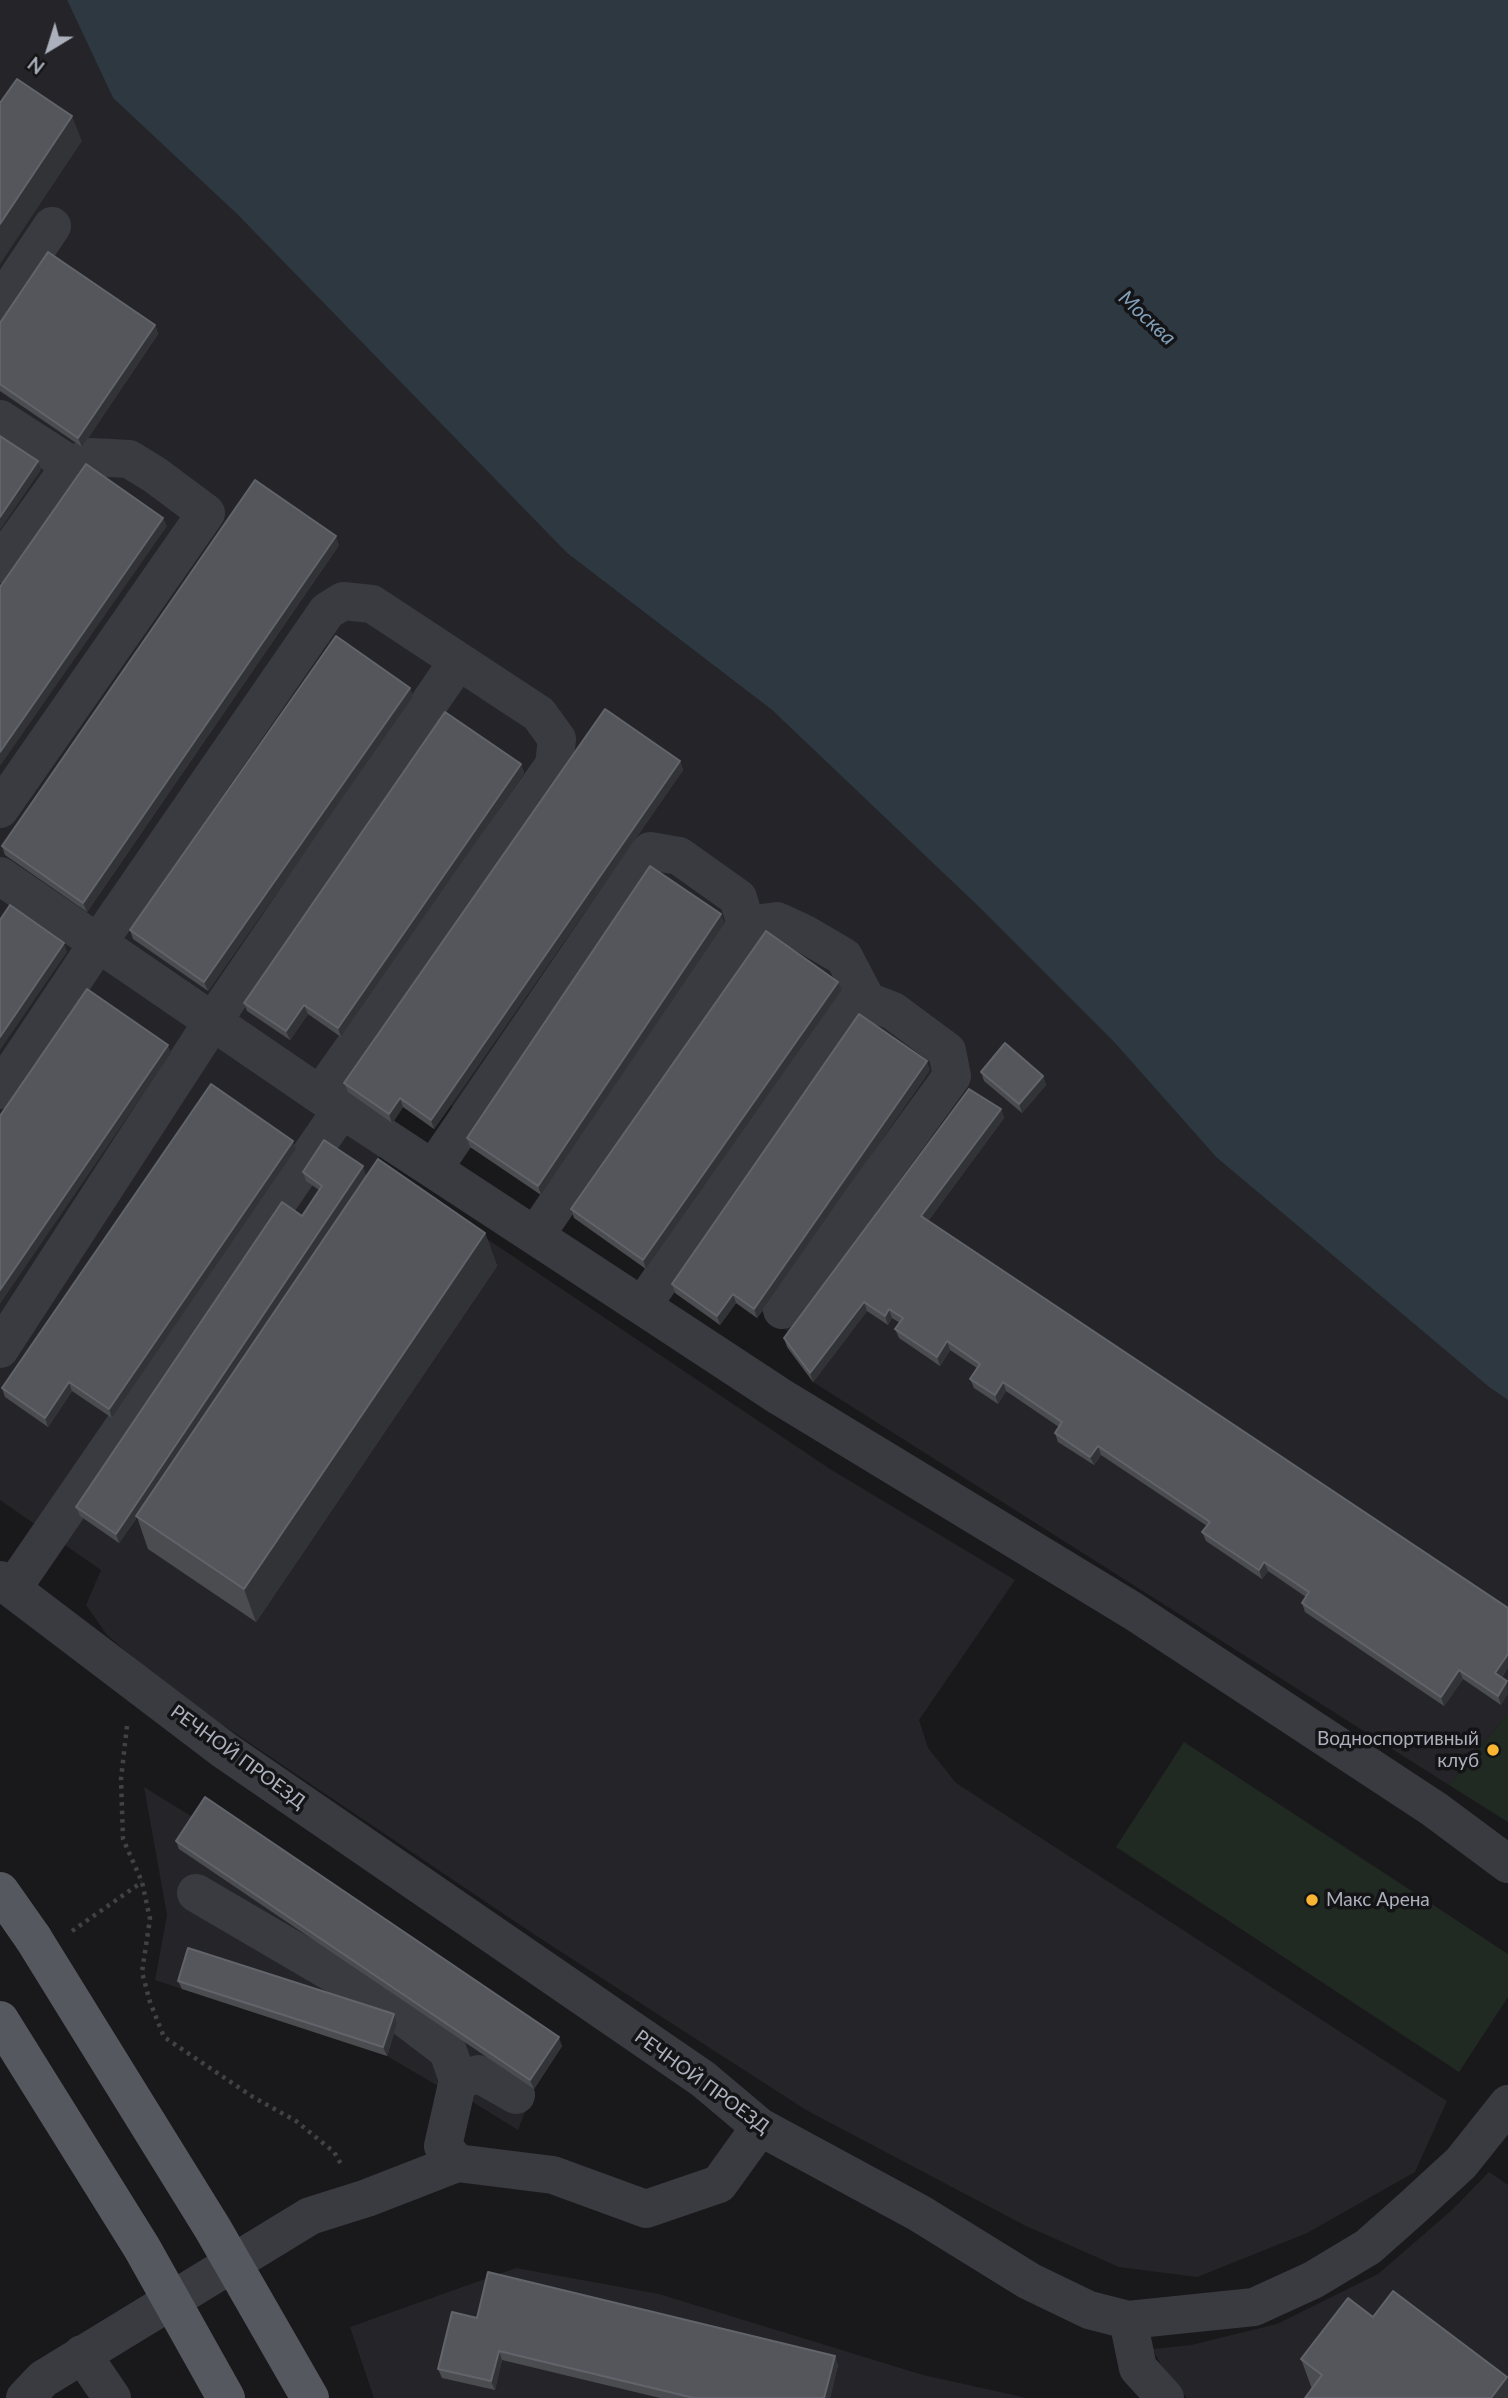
<!DOCTYPE html>
<html>
<head>
<meta charset="utf-8">
<style>
  body { margin:0 }
  #map { position:relative; width:1508px; height:2398px; overflow:hidden; background:#19191b; font-family:Lato,sans-serif }
  canvas { display:block }
  .north { position:absolute; left:14px; top:14px; width:70px; height:70px; -webkit-text-stroke:5px #141416; paint-order:stroke; rotate:218deg; font-size:19px; font-weight:700; line-height:28px; text-align:center; color:#abb0bc }
  .north::after { content:''; display:block; margin:auto; width:24px; height:32px; background:#abb0bc; clip-path:polygon(50% 0,100% 100%,50% 72%,0 100%) }
</style>
</head>
<body>
<div id="map">
<canvas width="1508" height="2398"></canvas>
<div class="north">N</div>
</div>
<script>
const ctx = document.querySelector('canvas').getContext('2d');
ctx.lineJoin = 'round';
function fill(path, color) {
  ctx.fillStyle = color;
  ctx.fill(path, 'evenodd');
}
function poly(rows) {
  const path = new Path2D();
  for (const r of rows) {
    path.moveTo(r[0], r[1]);
    for (let i = 2; i < r.length; i += 2) path.lineTo(r[i], r[i + 1]);
  }
  return path;
}
function stroke(path, color, width, dash) {
  ctx.strokeStyle = color;
  ctx.lineWidth = width;
  ctx.lineCap = dash ? 'butt' : 'round';
  ctx.setLineDash(dash || []);
  ctx.stroke(path);
}
function write(font, color, halo, rows, align = 'center') {
  ctx.font = font + ' Lato,sans-serif';
  ctx.lineWidth = 7;
  ctx.setLineDash([]);
  ctx.textBaseline = 'middle';
  ctx.strokeStyle = halo;
  ctx.fillStyle = color;
  for (const [text, x, y, turn = 0] of rows) {
    ctx.save();
    ctx.translate(x, y);
    ctx.rotate((+turn || 0) * Math.PI / 180);
    ctx.textAlign = isNaN(turn) ? turn : align;
    if (halo) ctx.strokeText(text, 0, 0);
    ctx.fillText(text, 0, 0);
    ctx.restore();
  }
}
fill(poly([
  [0,0,67,0,113,98,237,214,567,553,772,710,978,906,1115,1043,1216,1157,1489,1387,1508,1400,1508,1714,1449,1785,813,1382,787,1347,794,1336,762,1312,757,1318,736,1303,720,1325,675,1293,692,1268,646,1269,574,1218,588,1199,451,1106,434,1129,403,1107,385,1137,377,1165,830,1469,1015,1580,919,1720,928,1748,956,1783,1447,2101,1415,2172,1307,2233,1197,2277,1119,2267,1024,2225,806,2110,535,1935,171,1690,107,1635,86,1605,101,1570,0,1500],
  [144,1787,562,2046,534,2089,518,2130,471,2101,455,2096,387,2056,155,1980,167,1915],
  [1489,2172,1508,2185,1508,2398,1187,2398,1165,2374,1153,2349,1191,2345,1277,2324,1378,2274,1452,2210],
  [516,2268,659,2294,923,2375,1027,2398,374,2398,350,2327]
]), '#252529');
fill(poly([
  [1508,1714,1508,1822,1449,1785],
  [1184,1742,1508,1954,1508,1997,1459,2072,1116,1847]
]), '#212a22');
fill(poly([
  [67,0,1508,0,1508,1400,1489,1387,1216,1157,1115,1043,978,906,772,710,567,553,237,214,113,98]
]), '#2e3840');
stroke(poly([
  [127,1726,121,1779,123,1839,142,1882,150,1919,142,1972,150,2002,164,2037,253,2097,296,2121,334,2152,341,2164],
  [72,1931,142,1882]
]), '#404248', 4.5, [3.5, 5]);
stroke(poly([
  [0,304,52,226],
  [0,419,71,465],
  [0,564,71,465,92,457,129,459,155,475,206,513,0,809],
  [0,876,320,1095,642,1306,779,1396,1133,1611,1434,1809,1508,1864],
  [746,925,777,921,803,933,844,957,867,1001],
  [0,1090,98,943,327,611,343,601,372,604,539,714,557,739,554,765,320,1095],
  [433,1169,650,851,679,856,738,898,746,925,535,1236],
  [642,1306,848,1010,867,1001,893,1011,947,1051,952,1076,782,1310],
  [0,1349,213,1021,458,661],
  [0,1580,224,1750,703,2079,760,2127,919,2213,1029,2281,1089,2310,1128,2320,1254,2307,1313,2280,1368,2247,1412,2208,1461,2163,1508,2104],
  [12,1589,342,1109],
  [196,1893,389,2006,448,2051,458,2080,443,2146,457,2163],
  [458,2080,479,2074,516,2095],
  [1128,2320,1138,2368,1165,2398],
  [82,2354,112,2398],
  [25,2398,43,2379,310,2216,367,2198,457,2163,553,2175,646,2209,719,2184,760,2127]
]), '#3a3b41', 38);
stroke(poly([
  [0,1891,33,1938]
]), '#565860', 38);
stroke(poly([
  [33,1938,213,2229,310,2398],
  [0,2020,142,2248,226,2398]
]), '#565860', 38);
fill(poly([
  [0,323,155,325,158,334,82,447,0,391],
  [339,545,87,912,5,855,2,846],
  [410,688,413,697,208,991,133,939,130,930],
  [680,761,683,770,434,1129,403,1107,392,1123,348,1092,344,1083],
  [521,764,524,773,341,1037,308,1014,290,1040,247,1011,244,1003],
  [725,923,541,1195,470,1147,467,1138],
  [842,990,646,1269,574,1218,571,1209],
  [930,1070,757,1318,736,1303,720,1325,675,1293,672,1284],
  [981,1072,1043,1076,1046,1085,1022,1113,984,1081],
  [1001,1109,1004,1118,928,1221,1508,1667,1502,1677,1501,1705,1463,1679,1444,1706,1305,1612,1302,1603,1306,1597,1268,1571,1262,1579,1206,1541,1202,1532,1207,1526,1101,1455,1094,1465,1058,1442,1055,1433,1059,1427,1006,1391,998,1404,974,1388,970,1379,977,1368,950,1350,940,1366,899,1338,895,1329,900,1323,892,1318,888,1325,867,1311,813,1382,787,1347,784,1338],
  [296,1149,112,1418,72,1391,48,1427,5,1397,2,1388],
  [303,1172,366,1175,254,1343,485,1233,497,1266,256,1622,148,1549,137,1517,119,1543,80,1516,76,1507,302,1216,319,1190,306,1181],
  [176,1841,562,2046,534,2089,179,1849],
  [178,1981,394,2014,397,2023,387,2056,182,1989],
  [1373,2317,1312,2389,1301,2359],
  [477,2318,838,2365,830,2398,660,2398,502,2360,495,2390,442,2378,438,2369]
]), '#4a4c50');
fill(poly([
  [72,116,82,141,0,264,0,224],
  [155,325,158,334,82,447,78,438],
  [38,461,41,470,0,530,0,517],
  [163,518,167,526,0,766,0,752],
  [336,536,339,545,87,912,83,903],
  [410,688,413,697,208,991,204,982],
  [680,761,683,770,434,1129,431,1120],
  [521,764,524,773,341,1037,338,1028],
  [721,914,725,923,541,1195,538,1186],
  [64,943,67,952,0,1050,0,1037],
  [838,982,842,990,646,1269,643,1260],
  [304,1005,308,1014,290,1040,286,1031],
  [168,1045,171,1053,0,1304,0,1290],
  [927,1061,930,1070,757,1318,754,1309],
  [1043,1076,1046,1085,1022,1113,1019,1104],
  [400,1098,403,1107,392,1123,389,1114],
  [1001,1109,1004,1118,925,1225,921,1216],
  [293,1141,296,1149,112,1418,109,1409],
  [363,1166,366,1175,119,1543,116,1534],
  [485,1233,497,1266,256,1622,244,1589],
  [733,1294,736,1303,720,1325,717,1316],
  [864,1302,867,1311,813,1382,810,1373],
  [889,1309,892,1318,888,1325,885,1316],
  [947,1341,950,1350,940,1366,937,1357],
  [69,1382,72,1391,48,1427,45,1418],
  [1003,1382,1006,1391,998,1404,995,1395],
  [1098,1446,1101,1455,1094,1465,1090,1457],
  [1264,1562,1268,1571,1262,1579,1259,1570],
  [1508,1654,1508,1667,1498,1682,1495,1673],
  [1459,1670,1463,1679,1444,1706,1441,1697],
  [1507,1681,1508,1694,1501,1705,1498,1696],
  [394,2014,397,2023,387,2056,383,2047],
  [559,2037,562,2046,534,2089,530,2080],
  [499,2351,502,2360,495,2390,491,2381],
  [835,2356,838,2365,830,2398,824,2398],
  [1507,2377,1508,2380,1508,2398,1491,2398]
]), '#323336');
const building = poly([
  [17,79,72,116,0,224,0,103,17,79],
  [48,252,155,325,78,438,0,384,0,323,48,252],
  [0,436,38,461,0,517,0,436],
  [86,464,163,518,0,752,0,587,86,464],
  [255,480,336,536,83,903,2,846,255,480],
  [336,636,410,688,204,982,130,930,336,636],
  [605,709,680,761,431,1120,400,1098,389,1114,344,1083,605,709],
  [445,712,521,764,338,1028,304,1005,286,1031,244,1003,445,712],
  [650,866,721,914,538,1186,467,1138,650,866],
  [10,905,64,943,0,1037,0,920,10,905],
  [766,931,838,982,643,1260,571,1209,766,931],
  [87,989,168,1045,0,1290,0,1116,87,989],
  [859,1014,927,1061,754,1309,733,1294,717,1316,672,1284,859,1014],
  [1005,1043,1043,1076,1019,1104,981,1072,1005,1043],
  [211,1084,293,1141,109,1409,69,1382,45,1418,2,1388,211,1084],
  [969,1089,1001,1109,921,1216,1508,1608,1508,1654,1495,1673,1507,1681,1498,1696,1459,1670,1441,1697,1302,1603,1309,1592,1264,1562,1259,1570,1202,1532,1210,1522,1098,1446,1090,1457,1055,1433,1062,1422,1003,1382,995,1395,970,1379,980,1364,947,1341,937,1357,895,1329,903,1318,889,1309,885,1316,864,1302,810,1373,784,1338,969,1089],
  [324,1140,363,1166,116,1534,76,1507,282,1202,302,1216,322,1186,303,1172,324,1140],
  [378,1159,485,1233,244,1589,136,1516,378,1159],
  [205,1797,559,2037,530,2080,176,1841,205,1797],
  [188,1948,394,2014,383,2047,178,1981,188,1948],
  [488,2272,835,2356,824,2398,694,2398,499,2351,491,2381,438,2369,452,2312,477,2318,488,2272],
  [1393,2291,1507,2377,1491,2398,1305,2398,1322,2375,1301,2359,1348,2298,1373,2317,1393,2291]
]);
fill(building, '#55565c');
stroke(building, '#62646b', 2);
for (const [x, y, r, color] of [
  [1493,1750,7,"#fab532"],
  [1312,1900,7,"#fab532"]
]) {
  const dot = new Path2D();
  dot.arc(x, y, r, 0, 2 * Math.PI);
  ctx.fillStyle = color;
  ctx.fill(dot);
  stroke(dot, '#141416', 2.5);
}
write('19px', '#abb0bc', '#141416', [
  ["Водноспортивный",1479,1739],
  ["клуб",1479,1761],
  ["Макс Арена",1326,1900,"left"]
], 'right');
write('19px', '#abb0bc', '#141416', [
  ["РЕЧНОЙ ПРОЕЗД",238,1757,36],
  ["РЕЧНОЙ ПРОЕЗД",702,2082,36]
]);
write('italic 21px', '#819fb8', '#141416', [
  ["Москва",1147,318,43]
]);
</script>
</body>
</html>
